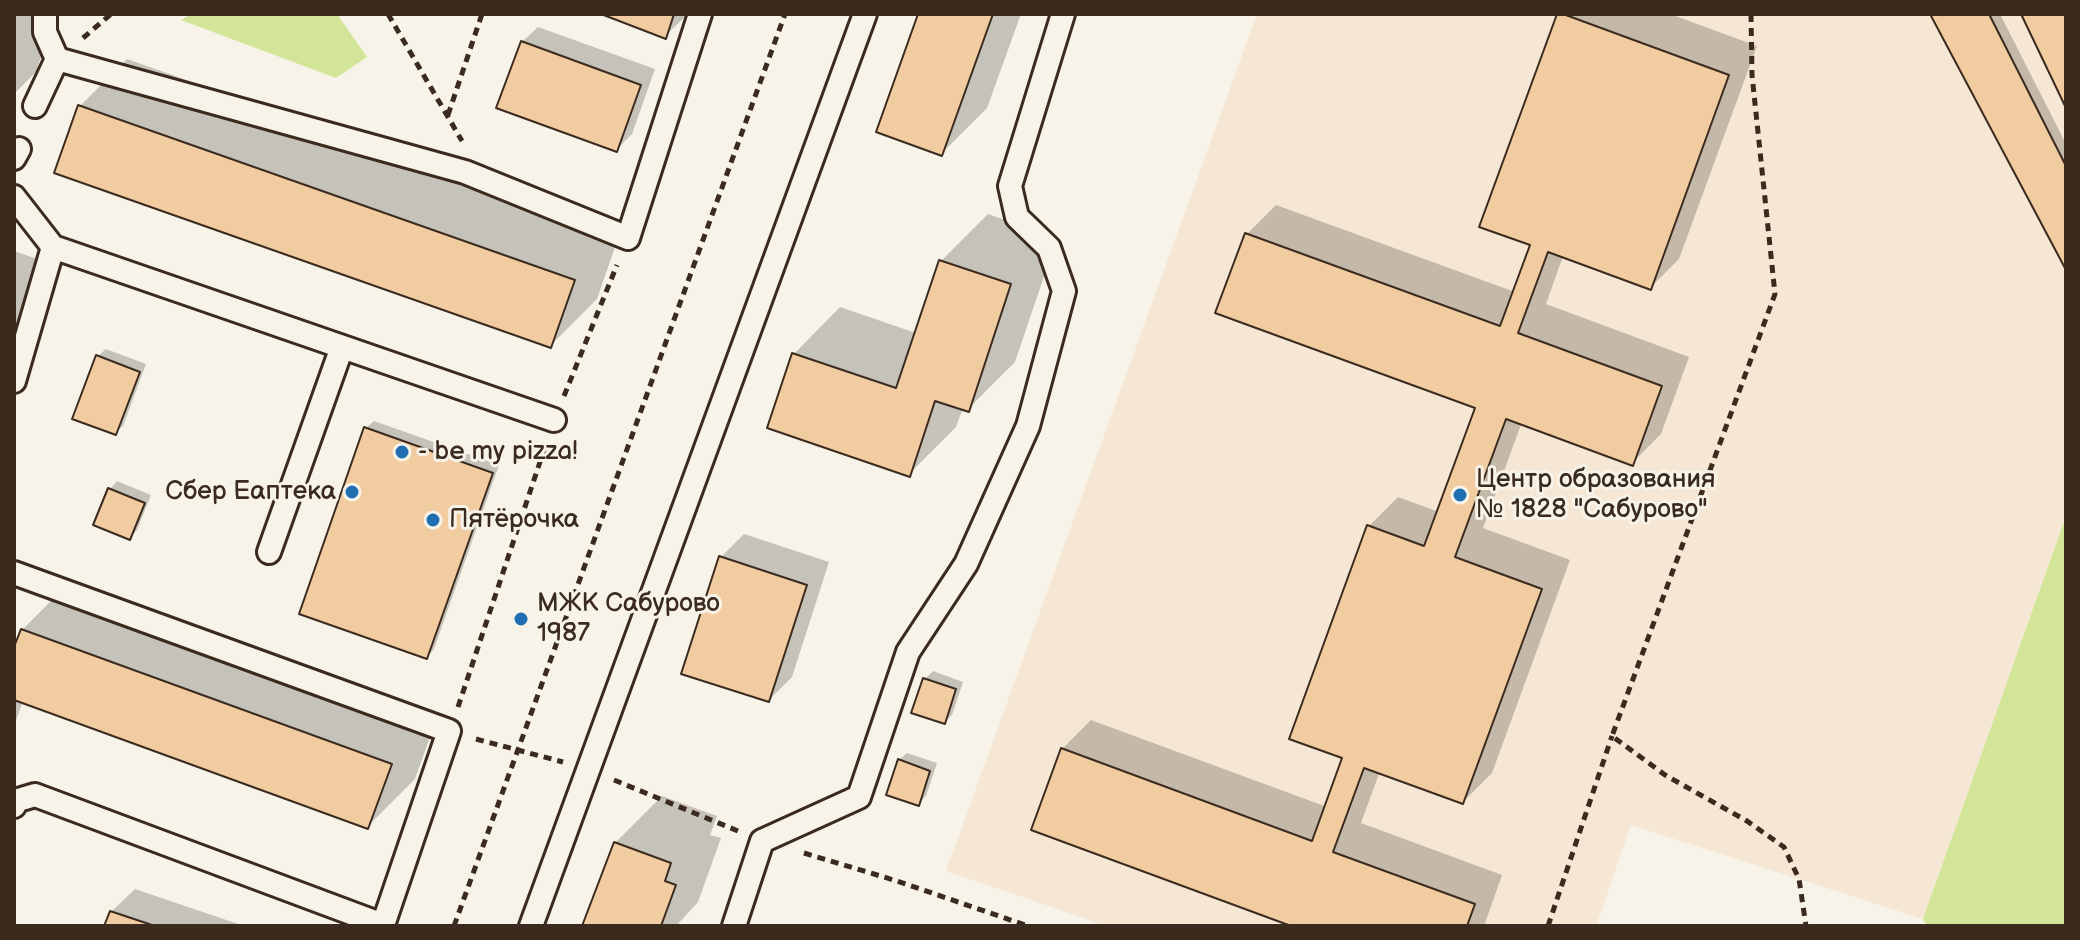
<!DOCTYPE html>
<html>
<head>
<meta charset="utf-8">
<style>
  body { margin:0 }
  #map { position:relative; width:2080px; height:940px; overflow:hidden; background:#f7f3e8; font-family:"Balsamiq Sans",sans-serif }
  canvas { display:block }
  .frame { position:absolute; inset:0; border:16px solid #3b2a1e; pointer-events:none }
</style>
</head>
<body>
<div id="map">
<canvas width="2080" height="940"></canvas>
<div class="frame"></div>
</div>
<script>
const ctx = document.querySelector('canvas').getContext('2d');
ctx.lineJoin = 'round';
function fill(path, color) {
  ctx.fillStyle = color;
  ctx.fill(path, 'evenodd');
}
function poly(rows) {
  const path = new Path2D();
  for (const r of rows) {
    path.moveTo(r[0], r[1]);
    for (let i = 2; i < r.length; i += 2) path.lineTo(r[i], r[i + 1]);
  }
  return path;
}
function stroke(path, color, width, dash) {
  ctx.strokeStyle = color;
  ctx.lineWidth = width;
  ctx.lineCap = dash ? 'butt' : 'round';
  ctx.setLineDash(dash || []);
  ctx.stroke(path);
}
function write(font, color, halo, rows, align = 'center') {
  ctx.font = font + ' "Balsamiq Sans",sans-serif';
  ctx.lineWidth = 6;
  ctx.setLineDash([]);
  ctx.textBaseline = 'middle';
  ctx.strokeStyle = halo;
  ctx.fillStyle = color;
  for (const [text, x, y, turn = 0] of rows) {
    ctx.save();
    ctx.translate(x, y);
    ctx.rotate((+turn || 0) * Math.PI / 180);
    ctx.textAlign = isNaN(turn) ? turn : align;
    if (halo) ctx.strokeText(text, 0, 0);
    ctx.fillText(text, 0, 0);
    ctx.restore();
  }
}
fill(poly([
  [1257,14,2066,14,2066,515,1923,919,1631,825,1596,926,1107,926,946,871]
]), '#f5e7d3');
fill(poly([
  [191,14,337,14,367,57,336,78,181,20],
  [2066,523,2066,926,1927,926,1923,919,2063,524]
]), '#d3e598');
fill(poly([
  [14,14,55,14,36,72,14,94],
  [606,14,688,14,665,36],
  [920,14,1021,14,987,108,941,154],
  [1559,14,1670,14,1757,46,1679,259,1650,288,1563,256,1546,304,1689,357,1661,434,1632,463,1522,422,1483,528,1570,560,1492,773,1463,802,1380,771,1361,823,1502,875,1484,926,1297,926,1062,749,1091,720,1327,807,1345,757,1369,526,1398,497,1439,512,1477,407,1247,234,1276,205,1515,292,1533,244],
  [1932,14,2000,14,2066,144,2066,265],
  [538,27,655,69,632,134,617,149,522,42],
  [127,59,620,233,597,299,550,346,80,106],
  [988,214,1057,238,1015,362,968,409,963,408,956,427,909,474,794,354,840,307,916,333,941,261],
  [14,251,43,261,14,344],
  [106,349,146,364,123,426,115,433,98,356],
  [374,421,499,465,434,649,427,657,366,428],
  [117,481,151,495,137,530,130,538,96,524,110,489],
  [744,534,829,562,792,677,769,700,721,557],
  [69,583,437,717,415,779,368,826,23,701,14,726,14,653,22,630],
  [933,671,963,682,952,715,944,722,925,679],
  [907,753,937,763,926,796,919,803,899,760],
  [662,796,717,816,710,835,721,838,698,902,676,926,584,926,615,843],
  [135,889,244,926,107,926,111,912]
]), '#0003');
const building = poly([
  [601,14,674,14,666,39,601,14],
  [918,14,993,14,942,156,876,132,918,14],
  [1557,14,1563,14,1729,75,1651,290,1548,252,1518,333,1662,386,1633,466,1506,419,1455,557,1542,589,1463,804,1364,768,1333,852,1475,904,1467,926,1291,926,1031,830,1061,748,1312,841,1342,758,1289,739,1367,525,1424,546,1475,408,1215,313,1245,233,1500,326,1530,245,1479,227,1557,14],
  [1930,14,1989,14,2066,166,2066,270,1930,14],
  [2021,14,2066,14,2066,108,2021,14],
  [521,41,641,85,617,152,496,108,521,41],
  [78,105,575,280,551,348,54,173,78,105],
  [939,260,1011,284,969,412,935,401,910,477,767,428,792,353,896,388,939,260],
  [96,355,140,372,116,435,72,419,96,355],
  [364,427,493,473,427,659,299,614,364,427],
  [108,488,145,503,130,540,93,525,108,488],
  [719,556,807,585,769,702,681,674,719,556],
  [21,629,392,764,368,829,14,700,14,647,21,629],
  [923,678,956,689,945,724,911,713,923,678],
  [898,759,930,771,919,806,886,795,898,759],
  [614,842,671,863,665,881,676,885,661,926,582,926,614,842],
  [110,911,155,926,104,926,110,911]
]);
fill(building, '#f1cca1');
stroke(building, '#3b2a1e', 2);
const service = poly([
  [57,59,465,172,628,238,700,14],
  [35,106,57,59,45,32,45,14],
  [14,158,19,149],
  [14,197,53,247],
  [14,381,53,247,554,420],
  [269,552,342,347],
  [14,573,449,731,383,925,35,795,15,801,14,806],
  [531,926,865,14],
  [734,926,762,841,859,797,908,652,966,564,1028,426,1064,291,1049,248,1017,217,1010,186,1063,14]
]);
stroke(service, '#3b2a1e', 28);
stroke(poly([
  [388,14,462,141],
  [1751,14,1752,75,1775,294,1612,736,1665,775,1747,821,1784,847,1799,879,1806,926],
  [83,38,111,14],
  [448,115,482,14],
  [564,396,617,265],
  [458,707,545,447],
  [476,739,563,762],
  [614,780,738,831],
  [804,853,897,881,1028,926],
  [454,926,785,14],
  [1548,926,1612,736]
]), '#3b2a1e', 5, [8, 6]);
stroke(service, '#f7f3e8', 22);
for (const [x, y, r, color] of [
  [402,452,8,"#1f6fb2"],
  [352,492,8,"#1f6fb2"],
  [1460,495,8,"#1f6fb2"],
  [433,520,8,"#1f6fb2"],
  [521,619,8,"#1f6fb2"]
]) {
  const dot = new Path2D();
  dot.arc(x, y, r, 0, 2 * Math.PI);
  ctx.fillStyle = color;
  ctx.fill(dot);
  stroke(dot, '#f7f3e8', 3);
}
write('26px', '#3b2a1e', '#f7f3e8', [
  ["- be my pizza!",418,452],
  ["Центр образования",1476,480],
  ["№ 1828 \"Сабурово\"",1476,510],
  ["Сбер Еаптека",336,492,"right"],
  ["Пятёрочка",449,520],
  ["МЖК Сабурово",537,604],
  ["1987",537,634]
], 'left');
</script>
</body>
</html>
